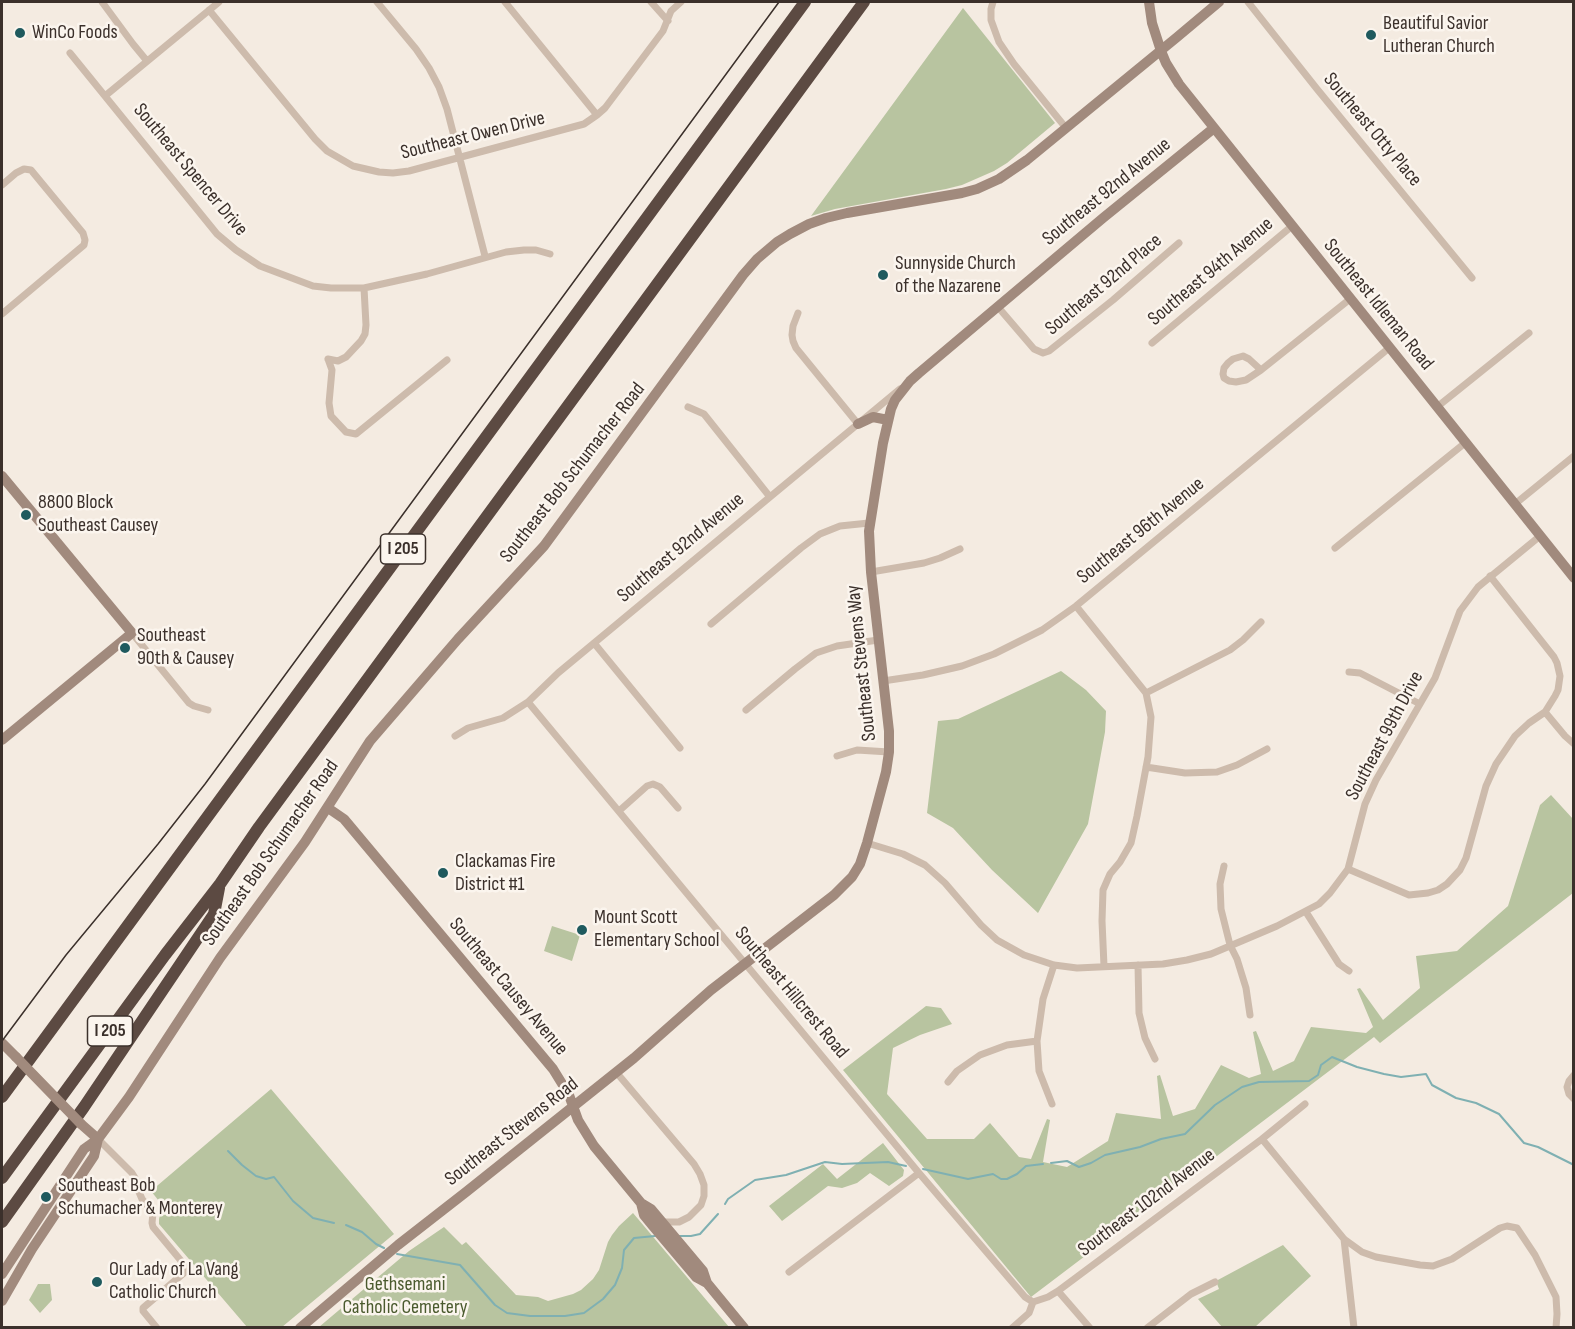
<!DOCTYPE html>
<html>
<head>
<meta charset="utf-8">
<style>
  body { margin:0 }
  #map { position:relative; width:1575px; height:1329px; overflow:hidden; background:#f4ebe1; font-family:"Sofia Sans Condensed",sans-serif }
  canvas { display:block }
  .frame { position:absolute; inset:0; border:3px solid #3b302b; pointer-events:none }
</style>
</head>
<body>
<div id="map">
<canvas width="1575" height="1329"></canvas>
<div class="frame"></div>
</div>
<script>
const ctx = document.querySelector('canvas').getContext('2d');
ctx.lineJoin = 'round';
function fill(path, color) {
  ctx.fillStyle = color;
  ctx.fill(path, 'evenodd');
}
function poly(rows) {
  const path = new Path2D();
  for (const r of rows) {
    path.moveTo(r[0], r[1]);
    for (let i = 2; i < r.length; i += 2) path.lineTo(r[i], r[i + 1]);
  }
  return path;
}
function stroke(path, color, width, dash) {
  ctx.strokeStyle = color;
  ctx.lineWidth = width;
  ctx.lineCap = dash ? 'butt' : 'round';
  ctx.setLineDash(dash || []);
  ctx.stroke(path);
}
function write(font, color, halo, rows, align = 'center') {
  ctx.font = font + ' "Sofia Sans Condensed",sans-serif';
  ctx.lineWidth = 5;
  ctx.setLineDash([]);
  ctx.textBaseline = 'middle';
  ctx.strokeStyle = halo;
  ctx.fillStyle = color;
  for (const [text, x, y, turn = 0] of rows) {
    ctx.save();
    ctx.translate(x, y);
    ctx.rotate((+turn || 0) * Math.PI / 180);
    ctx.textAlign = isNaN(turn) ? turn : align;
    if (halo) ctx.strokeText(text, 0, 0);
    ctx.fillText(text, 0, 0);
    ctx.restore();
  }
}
fill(poly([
  [963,8,1055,123,1007,163,994,171,962,185,946,189,835,209,811,216],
  [1061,671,1086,690,1106,711,1105,732,1088,824,1038,913,992,870,953,828,927,813,938,721,958,719],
  [1551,795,1573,819,1573,893,1380,1043,1374,1037,1031,1297,843,1070,926,1006,941,1008,952,1024,920,1035,893,1048,887,1094,927,1139,974,1139,990,1123,1019,1157,1031,1159,1047,1119,1050,1120,1043,1162,1067,1167,1108,1141,1116,1113,1161,1119,1157,1076,1160,1075,1173,1116,1195,1109,1221,1065,1249,1078,1261,1074,1253,1032,1256,1031,1273,1071,1294,1061,1311,1027,1366,1033,1373,1027,1357,989,1360,988,1383,1020,1420,988,1416,956,1457,951,1508,906,1540,805],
  [552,926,580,935,572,961,544,951],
  [271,1089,394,1234,282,1327,247,1327,159,1224,159,1219,160,1215,166,1210,151,1191],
  [883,1143,904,1170,903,1176,889,1186,870,1173,857,1183,842,1188,828,1186,782,1221,769,1206,823,1164,837,1179],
  [633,1213,729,1327,319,1327,409,1251,444,1227,462,1245,466,1242,516,1295,538,1297,548,1301,573,1294,581,1290,593,1279,599,1270,608,1242,612,1235,619,1226],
  [1283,1245,1311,1276,1255,1327,1222,1327,1198,1299,1219,1289,1216,1281],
  [38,1284,50,1284,52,1300,40,1313,29,1300]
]), '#b8c4a0');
stroke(poly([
  [228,1151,242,1165,256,1176,266,1179,274,1177,293,1201,313,1218,334,1223],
  [1051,1163,1067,1161,1079,1167,1091,1163,1105,1155,1140,1147,1161,1139,1185,1134,1215,1105,1242,1087,1259,1082,1309,1081,1318,1075,1321,1065,1332,1057,1357,1067,1384,1074,1401,1077,1426,1074,1432,1085,1456,1098,1476,1103,1499,1114,1524,1143,1538,1147,1574,1165],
  [923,1169,968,1179,993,1174,1001,1179,1007,1179,1017,1174,1026,1166,1043,1164],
  [725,1204,728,1199,755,1180,786,1175,825,1162,842,1164,888,1162,906,1166],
  [346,1225,362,1232,376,1244,384,1248],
  [679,1236,691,1236,700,1234,718,1214],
  [397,1254,460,1265,495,1305,507,1313,530,1316,565,1316,584,1313,603,1299,615,1285,622,1268,624,1250,634,1238,655,1236]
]), '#7fb0b2', 2);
stroke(poly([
  [102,2,133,44,147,61],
  [377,2,416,49,429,68,439,87,447,109,485,256],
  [505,2,597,115],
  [651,2,668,21],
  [993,2,991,9,991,20,999,42,1014,64,1066,128],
  [1248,2,1317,89,1472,278],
  [209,10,315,139,327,151,353,166,379,172,393,173,409,171,584,124,597,115,605,108,663,31,671,11,681,2],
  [70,53,217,234,236,250,260,266,313,286,331,288,364,288,427,274,506,252,524,250,536,250,550,254],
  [105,96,219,2],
  [2,185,16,173,24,169,31,170,83,233,85,240,84,245,2,314],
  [998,307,1034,349,1043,353,1049,351,1113,300,1179,243],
  [798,313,793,326,792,335,793,341,796,348,858,424],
  [1152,343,1292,226],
  [328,359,332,370,329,403,331,416,346,432,356,434,447,360],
  [328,359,338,361,346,357,361,341,365,334,366,325,364,288],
  [1261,370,1249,359,1243,356,1233,359,1228,363,1224,368,1223,374,1224,378,1229,381,1236,382,1246,380,1261,370,1350,299],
  [688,407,704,414,770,497],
  [1437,407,1529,333],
  [1515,504,1574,456],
  [1335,548,1465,443],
  [871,572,924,563,940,558,960,549],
  [1076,606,1146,693,1151,717,1148,757,1137,816,1131,843,1120,862,1110,874,1103,890,1102,921,1104,966],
  [711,624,801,548,820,534,840,526,869,523],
  [132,633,189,703,194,706,208,710],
  [594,643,680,748],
  [1349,672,1360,673,1420,704],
  [883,681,923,675,962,666,994,654,1042,630,1076,606,1389,348],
  [1146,693,1230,650,1243,640,1261,622],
  [528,702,919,1173,1025,1297,1033,1302],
  [746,710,795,669,816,653,837,646,878,640],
  [1545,712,1565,736,1574,744],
  [455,736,468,728,503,718,528,702,558,673,900,389],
  [837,756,857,750,889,752],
  [1146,767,1185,773,1217,772,1237,765,1267,749],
  [619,811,647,786,653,784,660,787,678,808],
  [867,843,903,854,925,865,945,883,981,925,997,940,1024,955,1054,965,1077,968,1163,964,1187,960,1211,954,1277,926,1319,904,1330,893,1348,869,1365,804,1376,780,1435,678,1460,611,1478,587,1540,536],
  [1224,866,1220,884,1221,909,1230,945,1237,959,1246,988,1250,1015],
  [1348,869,1409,895,1428,893,1438,890,1447,884,1460,870,1466,858,1486,786,1496,764,1515,736,1529,723,1545,712,1555,696,1558,690,1560,676,1557,663,1554,657,1490,576],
  [1306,912,1339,964,1349,971],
  [1138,965,1139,1013,1145,1038,1155,1059],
  [616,1072,694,1164,700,1174,704,1185,704,1196,701,1205,689,1217,679,1222,662,1222],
  [1574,1075,1569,1081,1567,1087,1569,1094,1574,1099],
  [948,1082,957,1071,980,1055,1007,1045,1037,1041],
  [1052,1104,1039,1071,1037,1041,1043,999,1054,965],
  [98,1139,132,1173,137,1181,139,1192,142,1199,153,1213,152,1223,153,1227,187,1268,185,1272,143,1308,143,1311,157,1328],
  [1262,1139,1344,1239,1362,1252,1376,1257,1420,1265,1433,1266,1452,1259,1500,1228,1507,1226,1517,1228,1535,1255,1556,1297,1557,1314,1556,1328],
  [1344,1239,1354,1328],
  [789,1272,919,1173],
  [1058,1291,1090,1328],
  [1012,1328,1029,1313,1033,1302,1048,1297,1058,1291,1262,1139,1305,1104],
  [1147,1328,1191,1294,1215,1282]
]), '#cdbbac', 7);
stroke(poly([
  [1149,2,1152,23,1161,51,1166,63,1179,84,1574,578],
  [858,424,873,417,888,420],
  [2,476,132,633,2,740],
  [328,808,344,819,553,1069,569,1095,578,1120,594,1146,641,1203,651,1209,703,1271,707,1283],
  [2,1043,16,1057],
  [81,1124,98,1139],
  [641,1203,644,1215,653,1226,696,1277,707,1283,744,1328],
  [2,1274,84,1149,98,1139,129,1097,220,958,305,842,370,741,458,639,544,546,743,275,757,259,777,242,790,234,809,224,826,218,847,213,962,193,977,189,999,179,1027,160,1176,38,1219,2],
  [2,1301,32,1249,94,1156,98,1139],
  [300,1328,398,1245,466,1192,634,1058,711,990,834,895,852,877,860,864,867,843,886,772,889,752,889,731,871,572,869,531,883,443,891,409,895,400,910,381,919,373,1103,218,1214,128]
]), '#a18a7d', 10);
stroke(poly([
  [2,1097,805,2],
  [2,1178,165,955,220,884,259,827,864,2],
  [2,1222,84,1107,214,914,219,888]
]), '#5c4a42', 12);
stroke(poly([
  [2,1041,66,955,158,844,205,784,779,2]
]), '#3b302b', 1.5);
stroke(poly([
  [16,1057,81,1124]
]), '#a18a7d', 10);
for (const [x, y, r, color] of [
  [20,33,6,"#1f5a5e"],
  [1371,35,6,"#1f5a5e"],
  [883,275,6,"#1f5a5e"],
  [26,515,6,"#1f5a5e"],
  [125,648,6,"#1f5a5e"],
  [443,873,6,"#1f5a5e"],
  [582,930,6,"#1f5a5e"],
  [46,1197,6,"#1f5a5e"],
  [97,1282,6,"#1f5a5e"]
]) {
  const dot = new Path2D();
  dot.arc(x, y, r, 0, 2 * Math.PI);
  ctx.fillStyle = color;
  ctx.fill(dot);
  stroke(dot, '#fbf5ee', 2);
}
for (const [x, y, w] of [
  [403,549,45],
  [110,1031,45]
]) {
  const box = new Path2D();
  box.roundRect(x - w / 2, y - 15, w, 30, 4.5);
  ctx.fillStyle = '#fbf5ee';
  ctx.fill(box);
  stroke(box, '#3b302b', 1.5);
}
write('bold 18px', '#3b302b', null, [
  ["I 205",403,549],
  ["I 205",110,1031]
]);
write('20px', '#3b302b', '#fbf5ee', [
  ["Beautiful Savior",1383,24],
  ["Lutheran Church",1383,47],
  ["WinCo Foods",32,33],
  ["Sunnyside Church",895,264],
  ["of the Nazarene",895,287],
  ["8800 Block",38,503],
  ["Southeast Causey",38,526],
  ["Southeast",137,636],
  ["90th & Causey",137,659],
  ["Clackamas Fire",455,862],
  ["District #1",455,885],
  ["Mount Scott",594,918],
  ["Elementary School",594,941],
  ["Southeast Bob",58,1186],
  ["Schumacher & Monterey",58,1209],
  ["Our Lady of La Vang",109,1270],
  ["Catholic Church",109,1293]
], 'left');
write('20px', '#3b302b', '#fbf5ee', [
  ["Southeast Otty Place",1372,130,50],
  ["Southeast Owen Drive",473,136,-14],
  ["Southeast Spencer Drive",190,170,50],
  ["Southeast 92nd Avenue",1107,192,-39],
  ["Southeast 94th Avenue",1211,272,-40],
  ["Southeast 92nd Place",1104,285,-40],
  ["Southeast Idleman Road",1378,305,51],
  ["Southeast Bob Schumacher Road",573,473,-52],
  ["Southeast 96th Avenue",1141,531,-39],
  ["Southeast 92nd Avenue",681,548,-40],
  ["Southeast Stevens Way",862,663,-96],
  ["Southeast 99th Drive",1385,736,-62],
  ["Southeast Bob Schumacher Road",271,853,-55],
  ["Southeast Causey Avenue",508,987,50],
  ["Southeast Hillcrest Road",791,993,50],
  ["Southeast Stevens Road",512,1132,-38],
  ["Southeast 102nd Avenue",1147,1203,-37]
]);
write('20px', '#4a5a2e', '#fbf5ee', [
  ["Gethsemani",405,1285],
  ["Catholic Cemetery",405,1308]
]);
</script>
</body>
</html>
